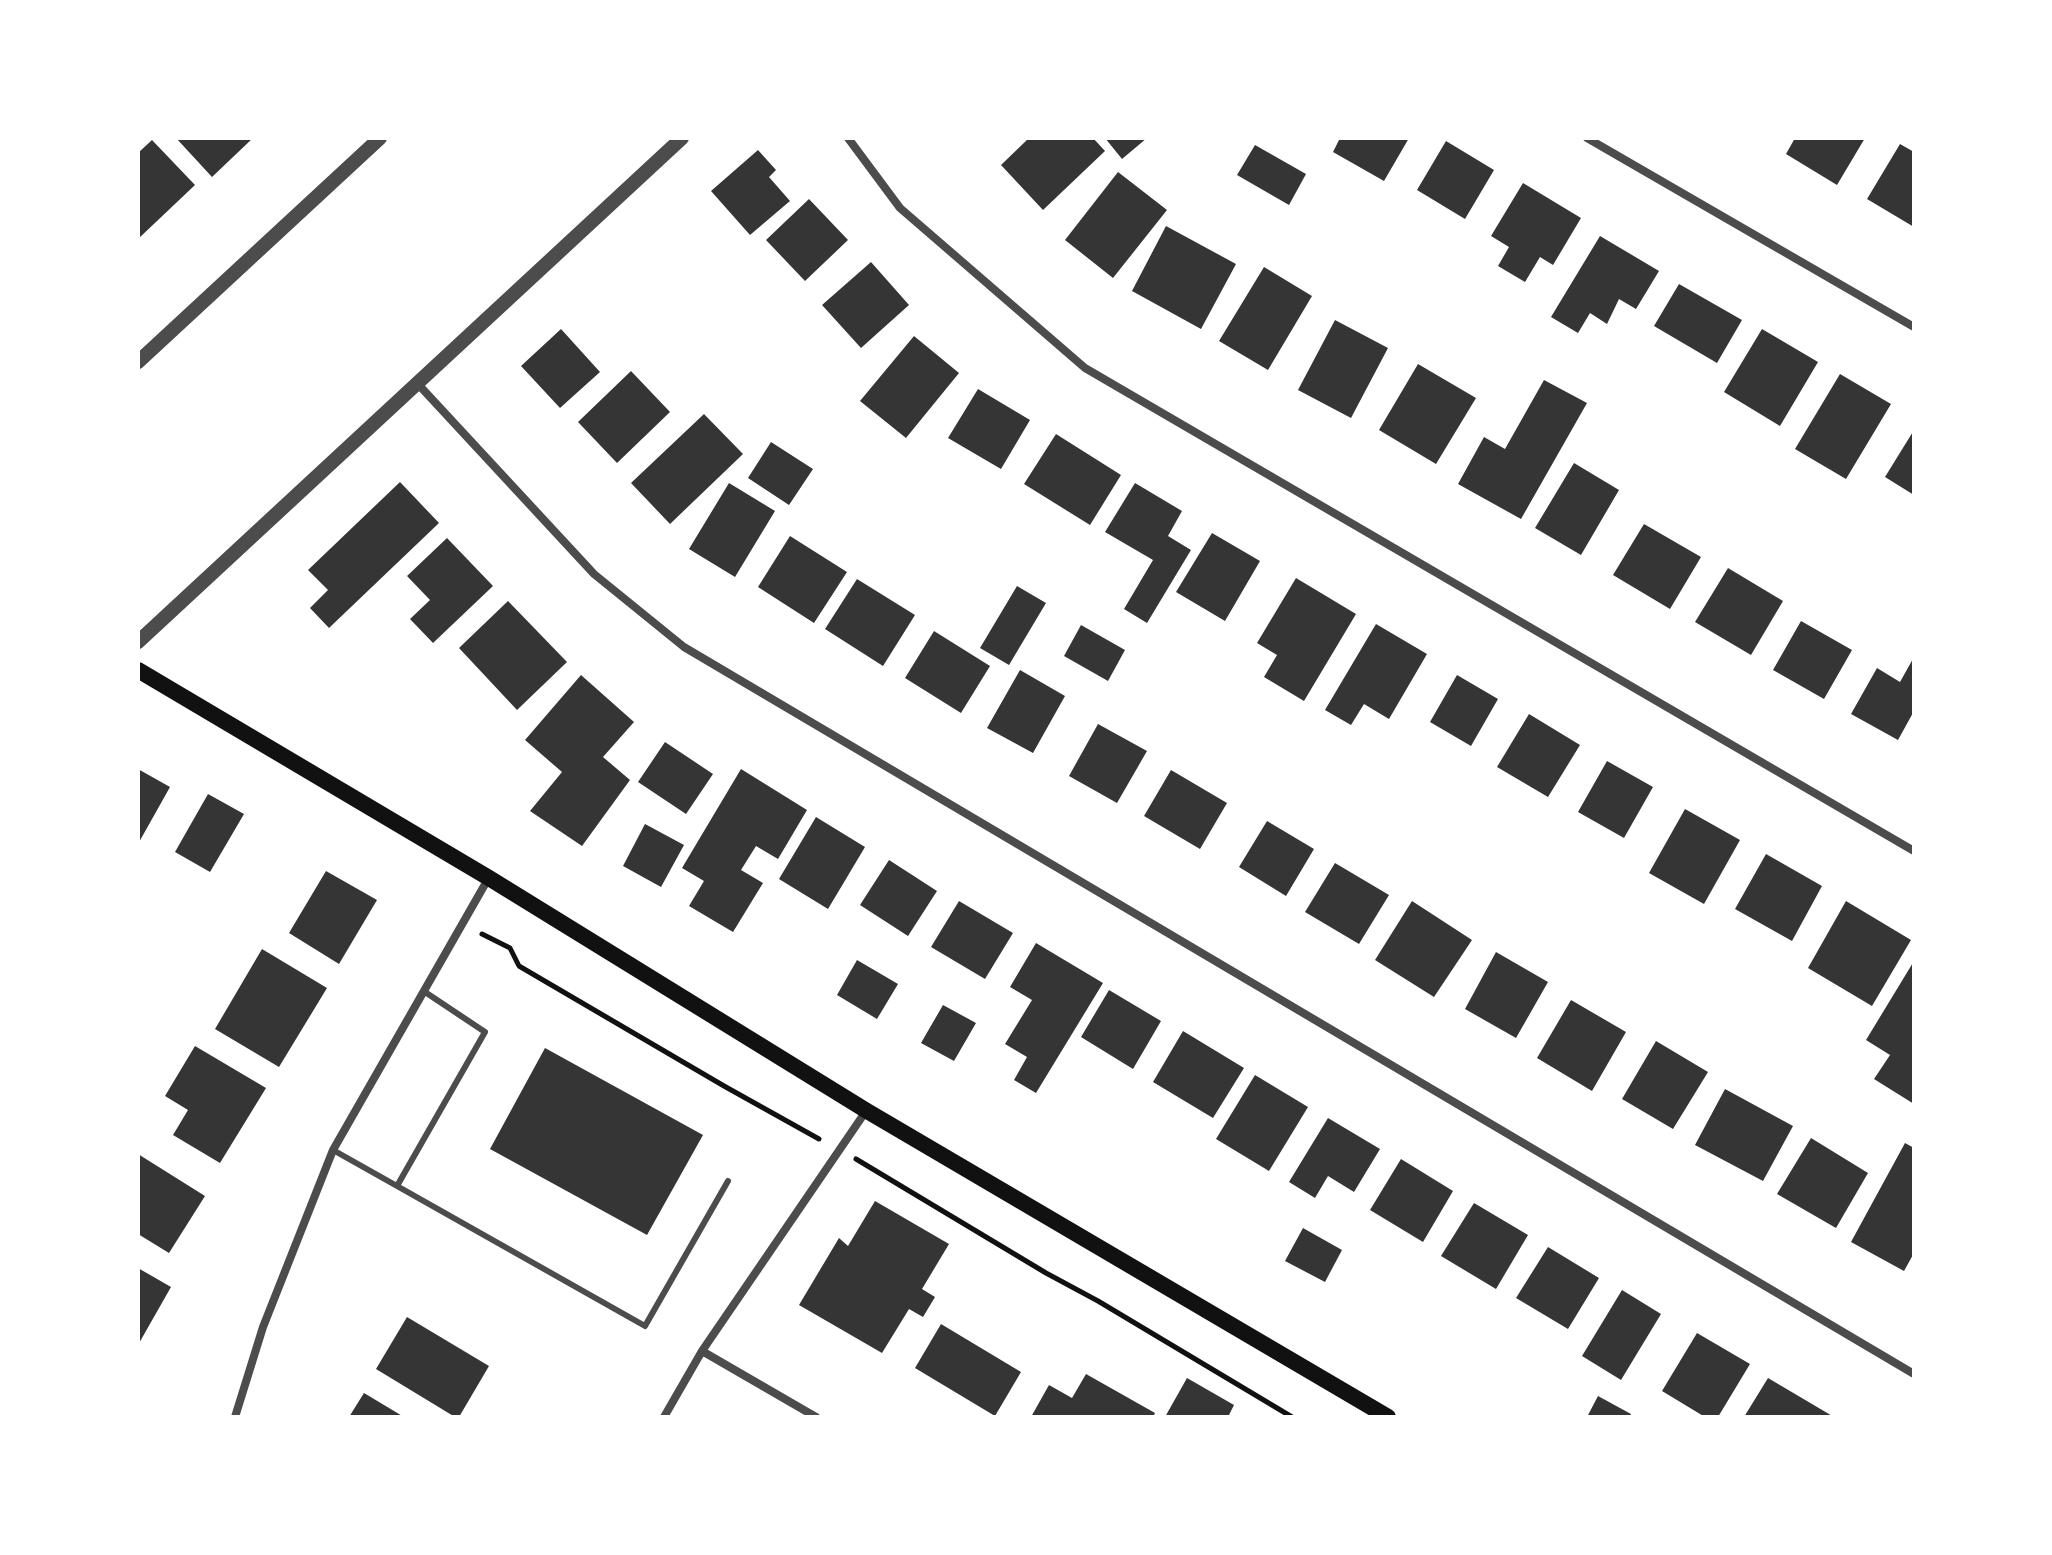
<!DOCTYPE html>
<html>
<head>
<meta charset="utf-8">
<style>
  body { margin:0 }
  #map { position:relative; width:2052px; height:1555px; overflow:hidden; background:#fff; font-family:Poppins,sans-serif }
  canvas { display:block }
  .frame { position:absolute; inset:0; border:140px solid #fff; pointer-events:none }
</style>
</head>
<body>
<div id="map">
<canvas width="2052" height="1555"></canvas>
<div class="frame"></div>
</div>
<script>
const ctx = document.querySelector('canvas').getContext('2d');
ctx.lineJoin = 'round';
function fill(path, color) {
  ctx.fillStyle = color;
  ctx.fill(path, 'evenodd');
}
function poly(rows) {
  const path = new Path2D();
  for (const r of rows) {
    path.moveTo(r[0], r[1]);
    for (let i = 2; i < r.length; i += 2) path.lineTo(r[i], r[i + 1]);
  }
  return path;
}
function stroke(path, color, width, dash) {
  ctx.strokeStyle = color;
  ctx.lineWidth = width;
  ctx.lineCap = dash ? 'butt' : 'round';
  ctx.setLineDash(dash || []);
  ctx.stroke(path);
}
fill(poly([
  [176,138,253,138,212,177],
  [1029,138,1093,138,1105,151,1043,210,1001,165],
  [1105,138,1147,138,1122,159],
  [1340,138,1409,138,1384,181,1333,152],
  [1795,138,1865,138,1837,185,1786,154],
  [152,140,195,185,138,239,138,153],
  [1446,141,1494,170,1465,219,1417,190],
  [1900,144,1914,152,1914,227,1867,199],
  [1255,145,1306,174,1289,205,1237,175],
  [758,150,776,170,769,177,790,201,750,235,711,191],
  [1118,172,1167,210,1113,278,1065,240],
  [1523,183,1581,218,1553,265,1540,257,1525,282,1498,266,1509,247,1491,236],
  [809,199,848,240,805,281,766,240],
  [1166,226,1236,264,1201,329,1132,291],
  [1600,236,1659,271,1636,309,1619,299,1607,324,1590,313,1578,333,1551,317],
  [871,262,909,305,861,348,822,305],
  [1264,267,1312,296,1268,370,1219,341],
  [1679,284,1742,320,1717,363,1654,326],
  [1335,320,1388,348,1351,418,1298,390],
  [561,329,600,372,560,408,521,366],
  [1762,329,1818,362,1780,426,1724,392],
  [914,336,959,373,906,438,860,401],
  [1418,364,1476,398,1436,464,1379,430],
  [631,371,670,412,617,463,578,422],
  [1840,374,1891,404,1846,479,1795,449],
  [1544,380,1587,403,1521,519,1458,484,1484,437,1505,449],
  [978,389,1030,420,1001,469,948,438],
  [704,414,743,454,670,524,631,483],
  [1914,430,1914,495,1885,477],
  [1056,434,1121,475,1090,525,1024,484],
  [771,442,813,469,789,505,748,478],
  [1574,463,1619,490,1581,555,1535,528],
  [400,482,439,523,329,628,310,608,328,590,308,570],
  [729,483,775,511,735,577,689,549],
  [1135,483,1182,511,1168,536,1191,550,1147,623,1124,609,1153,560,1105,532],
  [1644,524,1701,557,1670,609,1613,575],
  [1212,533,1260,561,1225,621,1176,592],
  [790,536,847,572,814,623,758,587],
  [447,538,493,586,433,643,410,619,430,600,407,576],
  [1728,568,1783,601,1751,655,1695,622],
  [1296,578,1356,614,1304,701,1264,677,1277,655,1257,643],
  [857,579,915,615,883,666,825,629],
  [1017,586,1046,603,1009,665,980,648],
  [508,601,567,662,517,710,459,648],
  [1801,621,1852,650,1824,699,1773,670],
  [1376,624,1427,654,1389,719,1364,704,1351,725,1325,710],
  [1081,625,1125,650,1108,681,1064,656],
  [934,631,990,666,961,713,905,678],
  [1914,657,1914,711,1898,740,1851,714,1877,668,1900,682],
  [1020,670,1065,696,1033,753,987,728],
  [581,675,634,722,603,757,630,780,582,846,530,811,562,772,525,740],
  [1457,675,1498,699,1471,746,1430,722],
  [1529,714,1580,745,1548,797,1497,767],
  [1098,724,1147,751,1117,803,1069,776],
  [665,742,713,774,686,814,638,782],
  [1607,761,1653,787,1624,838,1578,812],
  [138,769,170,787,138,844],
  [741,769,807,810,778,859,756,846,741,870,763,883,733,932,689,906,704,881,682,868],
  [1171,770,1227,803,1200,849,1144,816],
  [208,794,244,814,210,872,175,852],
  [1685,809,1740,840,1704,904,1649,873],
  [816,817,865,847,828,909,779,879],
  [1267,821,1314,849,1286,896,1239,867],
  [645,824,684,845,661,887,623,866],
  [1766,854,1822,886,1792,941,1735,909],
  [889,860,937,891,908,936,860,905],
  [1335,863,1389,895,1359,944,1305,912],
  [326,871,377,900,339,964,289,933],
  [959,901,1013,933,985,979,931,947],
  [1412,901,1472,940,1434,997,1375,960],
  [1846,901,1911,940,1872,1006,1808,968],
  [1036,943,1103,983,1036,1093,1014,1080,1027,1057,1005,1044,1032,1000,1010,987],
  [262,949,327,988,279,1067,215,1029],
  [1496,952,1548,982,1516,1038,1465,1009],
  [857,960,898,984,877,1019,837,995],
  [1914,961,1914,1104,1874,1079,1890,1055,1866,1040],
  [1109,990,1161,1021,1133,1069,1081,1037],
  [1571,1000,1626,1032,1592,1091,1537,1058],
  [943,1005,976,1023,954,1061,921,1043],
  [1183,1031,1244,1068,1213,1118,1153,1082],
  [1656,1041,1708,1072,1673,1129,1622,1099],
  [195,1046,266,1088,220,1163,173,1135,188,1110,165,1096],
  [545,1048,703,1135,647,1235,490,1149],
  [1255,1075,1308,1107,1269,1171,1216,1139],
  [1725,1089,1793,1126,1763,1181,1695,1145],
  [1328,1118,1380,1149,1354,1192,1328,1176,1315,1198,1289,1182],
  [1811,1138,1868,1173,1836,1228,1777,1194],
  [1905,1143,1914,1148,1914,1253,1904,1271,1851,1242],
  [138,1154,205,1196,169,1253,138,1234],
  [1401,1159,1453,1191,1423,1242,1370,1210],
  [875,1201,949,1244,922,1289,935,1297,923,1317,909,1309,882,1353,799,1305,839,1238,848,1246],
  [1474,1203,1528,1235,1496,1289,1441,1256],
  [1303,1228,1342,1250,1325,1282,1285,1261],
  [1548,1247,1599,1278,1568,1329,1516,1298],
  [138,1268,171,1287,138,1345],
  [1622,1290,1661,1314,1621,1380,1582,1356],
  [407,1317,489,1366,459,1417,455,1417,376,1369],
  [941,1324,1021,1372,995,1416,915,1368],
  [1697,1333,1750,1364,1718,1417,1705,1417,1662,1391],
  [1086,1374,1155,1413,1153,1417,1031,1417,1049,1385,1072,1398],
  [1187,1378,1234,1405,1228,1417,1165,1417],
  [1768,1378,1834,1417,1744,1417],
  [364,1393,404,1417,349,1417],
  [1598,1396,1631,1414,1630,1417,1587,1417]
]), '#353535');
stroke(poly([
  [482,934,510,948,519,966,724,1086,819,1139],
  [856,1159,1046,1273,1098,1301,1292,1417]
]), '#111', 5);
stroke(poly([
  [425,992,485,1032,397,1186,645,1326,728,1181],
  [333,1150,397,1186]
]), '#4c4c4c', 6);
stroke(poly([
  [848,138,900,208,1085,368,1914,851],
  [1587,138,1914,327],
  [417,383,594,574,684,647,1914,1374],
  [702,1351,816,1417],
  [235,1417,263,1327,333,1150,488,879],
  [664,1417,702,1351,866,1111]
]), '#4c4c4c', 8);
stroke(poly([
  [138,362,380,138],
  [138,642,682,138]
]), '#4c4c4c', 14);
stroke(poly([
  [138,670,489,878,867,1111,1388,1417]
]), '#111', 16);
</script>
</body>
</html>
